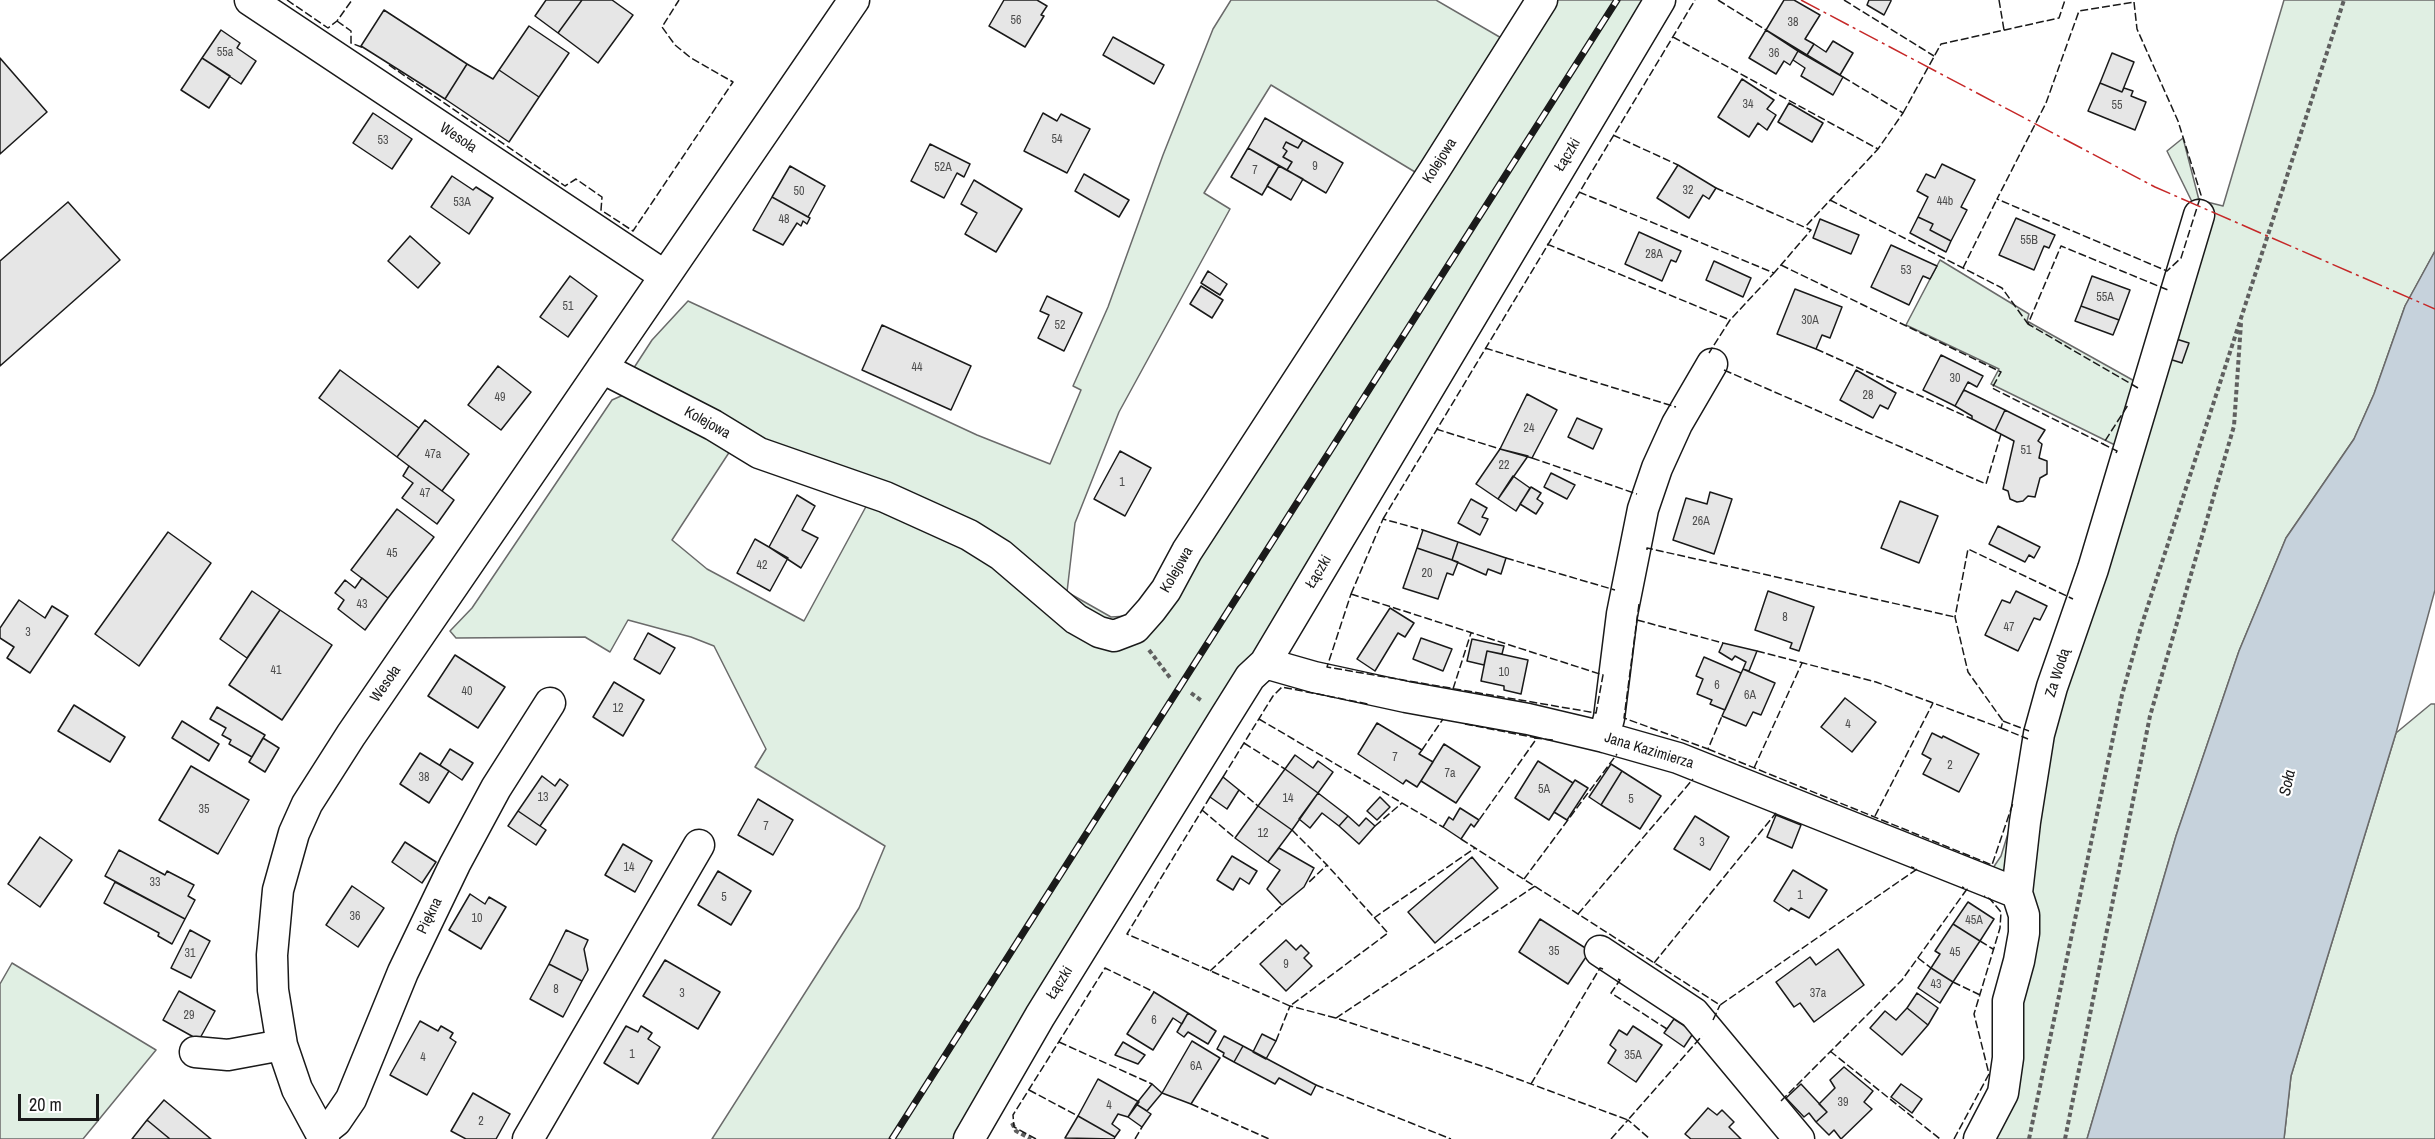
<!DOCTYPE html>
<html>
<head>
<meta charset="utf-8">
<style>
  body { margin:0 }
  #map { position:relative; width:2435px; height:1139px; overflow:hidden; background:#fff; font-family:"Archivo Narrow",sans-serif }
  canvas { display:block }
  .scale { position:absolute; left:18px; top:1094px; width:81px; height:27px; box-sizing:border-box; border:3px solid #1a1a1a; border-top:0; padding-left:8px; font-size:18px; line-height:21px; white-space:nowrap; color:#1a1a1a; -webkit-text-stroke:4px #fff; paint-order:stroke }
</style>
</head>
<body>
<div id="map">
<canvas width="2435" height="1139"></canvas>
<div class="scale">20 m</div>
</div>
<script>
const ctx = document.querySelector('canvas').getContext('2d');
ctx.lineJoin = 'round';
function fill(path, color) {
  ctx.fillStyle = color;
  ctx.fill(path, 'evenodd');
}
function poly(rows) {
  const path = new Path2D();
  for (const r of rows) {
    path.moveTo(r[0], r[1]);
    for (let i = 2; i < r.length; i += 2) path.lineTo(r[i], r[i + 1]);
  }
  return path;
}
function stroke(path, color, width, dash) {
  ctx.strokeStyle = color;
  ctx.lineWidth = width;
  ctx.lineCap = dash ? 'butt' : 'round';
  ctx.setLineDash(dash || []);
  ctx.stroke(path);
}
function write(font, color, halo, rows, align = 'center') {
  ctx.font = font + ' "Archivo Narrow",sans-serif';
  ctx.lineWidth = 4.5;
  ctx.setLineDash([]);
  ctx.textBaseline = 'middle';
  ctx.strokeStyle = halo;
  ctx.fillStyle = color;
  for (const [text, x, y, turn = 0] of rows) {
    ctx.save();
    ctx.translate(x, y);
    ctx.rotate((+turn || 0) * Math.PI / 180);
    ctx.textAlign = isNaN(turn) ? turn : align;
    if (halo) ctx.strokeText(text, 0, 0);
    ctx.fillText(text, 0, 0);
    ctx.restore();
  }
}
const green = poly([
  [1231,0,1436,0,1503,39,1529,0,1660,0,969,1139,712,1139,859,908,885,846,755,767,766,749,714,646,691,637,628,620,610,652,585,637,456,638,450,631,472,608,612,400,621,396,634,396,732,448,672,540,707,569,804,621,869,501,626,380,652,340,688,301,977,435,1050,464,1081,390,1073,386,1108,307,1163,155,1213,29,1231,0],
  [1271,85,1420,175,1140,605,1128,616,1111,617,1067,592,1075,523,1119,412,1230,209,1204,193,1271,85],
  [2284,0,2435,0,2435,251,2405,306,2374,394,2354,439,2286,538,2239,651,2176,836,2087,1139,1979,1139,2024,933,1993,868,2001,856,2039,734,2121,448,1991,384,1999,369,1906,325,1940,260,2029,314,2027,321,2138,383,2199,216,2167,151,2183,138,2199,200,2223,206,2284,0],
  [2431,704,2435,704,2435,1139,2284,1139,2291,1076,2396,733,2431,704],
  [12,963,156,1050,83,1139,0,1139,0,984,12,963]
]);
fill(green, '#e0efe3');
stroke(green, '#6a6a6a', 1.5);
const water = poly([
  [2435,251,2435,590,2396,733,2291,1076,2284,1139,2087,1139,2176,836,2239,651,2286,538,2354,439,2374,394,2405,306,2435,251]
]);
fill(water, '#c6d2dc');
stroke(water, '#6a6a6a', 1.5);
const building = poly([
  [546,0,582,0,558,33,535,16,546,0],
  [582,0,612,0,633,15,598,63,558,33,582,0],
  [1004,0,1037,0,1047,6,1041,15,1044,16,1025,47,989,26,1004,0],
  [1784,0,1794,0,1820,15,1805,39,1814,44,1807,55,1766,30,1784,0],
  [1869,0,1891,0,1891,1,1884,15,1867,5,1869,0],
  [384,10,467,64,445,99,361,46,384,10],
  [529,26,569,53,539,97,499,70,529,26],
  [221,30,240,43,237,48,256,61,241,84,202,58,221,30],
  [1766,30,1798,51,1790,65,1784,61,1776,74,1749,58,1766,30],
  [1113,37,1164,65,1154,84,1103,55,1113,37],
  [1833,41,1853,53,1840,75,1807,55,1814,44,1826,52,1833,41],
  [1798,51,1843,77,1833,95,1801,76,1805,68,1793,60,1798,51],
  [2112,53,2134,62,2122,92,2100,83,2112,53],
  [0,58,47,112,0,154,0,58],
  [202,58,230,76,209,108,181,90,202,58],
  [467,64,493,79,499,70,539,97,509,142,445,99,467,64],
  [1742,79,1774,100,1767,109,1776,115,1767,130,1758,123,1749,137,1718,117,1742,79],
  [2100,83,2122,92,2124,88,2133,91,2131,96,2146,102,2135,130,2088,111,2100,83],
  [1789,103,1823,123,1812,142,1778,122,1789,103],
  [373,113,412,139,392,169,353,143,373,113],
  [1043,113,1057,121,1061,114,1090,129,1067,173,1024,151,1043,113],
  [1265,118,1303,140,1298,148,1286,142,1283,148,1287,151,1283,157,1292,162,1287,170,1248,148,1265,118],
  [1303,140,1343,163,1326,193,1287,170,1292,162,1283,157,1287,151,1283,148,1286,142,1298,148,1303,140],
  [930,144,970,164,964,177,957,173,944,198,911,181,930,144],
  [1248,148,1279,166,1262,195,1231,177,1248,148],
  [1942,164,1975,180,1961,207,1967,210,1951,241,1930,230,1933,224,1918,217,1928,197,1917,191,1926,174,1935,178,1942,164],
  [1678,165,1716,188,1709,199,1703,195,1689,218,1657,198,1678,165],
  [790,166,825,186,808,217,772,197,790,166],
  [1279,166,1303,179,1291,200,1267,186,1279,166],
  [1084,174,1129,200,1119,217,1075,191,1084,174],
  [452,176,473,190,476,187,493,198,469,234,431,207,452,176],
  [974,180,1022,209,996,252,965,234,977,213,961,204,974,180],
  [772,197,810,218,807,224,803,221,801,226,797,223,783,245,753,230,772,197],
  [68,202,120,260,0,366,0,261,68,202],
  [1918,217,1933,224,1930,230,1951,241,1946,252,1910,233,1918,217],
  [2016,218,2055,235,2049,248,2044,246,2034,270,1999,255,2016,218],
  [1820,219,1859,235,1851,254,1813,238,1820,219],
  [1639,232,1681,251,1676,262,1671,260,1662,281,1625,264,1639,232],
  [410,236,440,263,418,288,388,261,410,236],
  [1891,245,1937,266,1930,279,1923,276,1909,305,1871,287,1891,245],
  [1714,261,1751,278,1743,297,1706,280,1714,261],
  [1208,271,1227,284,1220,295,1201,283,1208,271],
  [570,276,597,296,568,337,540,317,570,276],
  [2092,276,2130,290,2119,320,2081,306,2092,276],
  [1201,286,1223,300,1212,318,1190,304,1201,286],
  [1795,289,1842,307,1830,338,1822,335,1816,349,1777,334,1795,289],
  [1047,296,1082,313,1064,351,1038,338,1049,315,1040,311,1047,296],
  [2081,306,2119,320,2113,335,2075,321,2081,306],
  [882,325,971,366,951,410,862,370,882,325],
  [2173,338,2189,343,2182,363,2166,358,2173,338],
  [1941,355,1983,376,1977,387,1968,382,1955,406,1923,390,1941,355],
  [498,366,531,392,501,430,468,405,498,366],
  [340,370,419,428,397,457,319,398,340,370],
  [1856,370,1896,393,1888,409,1880,405,1873,418,1840,400,1856,370],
  [1964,390,2005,410,1995,431,1972,419,1972,416,1955,406,1964,390],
  [1527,394,1557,410,1532,458,1500,449,1527,394],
  [2005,410,2045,430,2038,441,2042,444,2039,458,2047,461,2047,474,2040,478,2035,497,2028,496,2023,501,2017,502,2010,499,2008,491,2003,489,2014,441,1995,431,2005,410],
  [1577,418,1602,429,1593,449,1568,437,1577,418],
  [425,420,469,454,442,491,397,457,425,420],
  [1500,449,1528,456,1498,499,1476,484,1500,449],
  [1120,451,1151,468,1125,516,1094,499,1120,451],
  [409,466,454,500,437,524,402,498,413,483,403,476,409,466],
  [1551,473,1575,485,1567,499,1544,487,1551,473],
  [1513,476,1530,488,1516,511,1498,499,1513,476],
  [1531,487,1541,493,1537,499,1543,503,1536,514,1520,504,1531,487],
  [1710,492,1732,499,1714,554,1673,540,1686,498,1707,504,1710,492],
  [797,495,815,506,802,530,818,538,801,568,769,547,797,495],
  [1471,499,1487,508,1482,517,1488,519,1480,535,1458,523,1471,499],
  [1900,501,1938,516,1919,563,1881,548,1900,501],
  [397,509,434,537,388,598,351,570,397,509],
  [1998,526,2040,547,2034,558,2029,555,2025,562,1989,544,1998,526],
  [1423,530,1458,542,1452,560,1417,548,1423,530],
  [168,532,211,563,139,666,95,634,168,532],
  [755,539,788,558,770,591,737,573,755,539],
  [1458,542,1506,558,1501,574,1488,569,1486,575,1452,560,1458,542],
  [1417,548,1458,562,1453,575,1447,573,1438,599,1403,588,1417,548],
  [362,578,388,598,365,630,338,609,344,600,335,593,345,580,355,588,362,578],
  [252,591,280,610,247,658,220,639,252,591],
  [1768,591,1814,607,1799,651,1790,648,1792,643,1755,630,1768,591],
  [2016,591,2047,606,2040,620,2034,618,2018,651,1985,635,2002,600,2010,603,2016,591],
  [19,600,45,618,52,606,68,616,30,673,7,658,14,647,0,638,0,628,19,600],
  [1390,608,1414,623,1405,637,1398,633,1375,671,1357,659,1390,608],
  [280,610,332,645,282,720,229,685,280,610],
  [648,633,675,648,660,674,634,659,648,633],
  [1421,638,1452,649,1443,671,1413,659,1421,638],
  [1472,639,1504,646,1502,654,1487,651,1484,665,1467,661,1472,639],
  [1723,643,1757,651,1749,671,1743,669,1746,662,1735,656,1732,660,1719,652,1723,643],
  [1487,651,1528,660,1521,694,1504,690,1504,686,1481,681,1487,651],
  [455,655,505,687,478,728,428,696,455,655],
  [1704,657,1741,673,1725,710,1710,704,1712,700,1697,694,1703,679,1696,676,1704,657],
  [1743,669,1775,683,1761,715,1753,712,1746,726,1722,716,1743,669],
  [614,682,644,700,623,736,593,717,614,682],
  [1845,698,1876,722,1852,752,1821,727,1845,698],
  [74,705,125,737,110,762,58,731,74,705],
  [217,707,265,735,252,757,229,744,231,740,222,735,226,728,210,719,217,707],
  [182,721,219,744,209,761,172,738,182,721],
  [1377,723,1422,750,1419,754,1433,762,1417,787,1406,780,1403,784,1358,754,1377,723],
  [1932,733,1942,738,1943,736,1979,754,1959,792,1923,774,1931,759,1922,754,1932,733],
  [263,738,279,748,265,772,249,762,263,738],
  [1444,744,1480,767,1456,803,1421,781,1444,744],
  [450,749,473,763,462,780,440,765,450,749],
  [420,753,449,771,429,803,400,784,420,753],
  [1295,755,1313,768,1318,761,1333,772,1318,793,1285,769,1295,755],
  [1538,761,1573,783,1549,820,1515,798,1538,761],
  [1611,764,1622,771,1601,805,1589,797,1611,764],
  [191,766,249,800,218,854,159,820,191,766],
  [1285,769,1318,793,1292,830,1258,806,1285,769],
  [1622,771,1661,796,1640,829,1601,805,1622,771],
  [542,776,555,786,560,779,568,785,540,826,518,811,542,776],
  [1223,777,1239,790,1227,809,1210,797,1223,777],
  [1575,780,1588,788,1567,820,1554,812,1575,780],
  [1318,793,1348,816,1339,826,1322,813,1310,828,1299,819,1318,793],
  [1380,797,1390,807,1377,820,1367,811,1380,797],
  [758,799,793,820,773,855,738,835,758,799],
  [1258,806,1292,830,1268,862,1235,838,1258,806],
  [1460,808,1479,820,1474,827,1471,824,1461,839,1443,827,1449,817,1453,820,1460,808],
  [518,811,546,830,536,845,508,826,518,811],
  [1776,815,1801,825,1792,848,1767,837,1776,815],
  [1348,816,1359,826,1366,818,1375,826,1359,844,1339,826,1348,816],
  [1695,816,1729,837,1710,870,1674,849,1695,816],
  [40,837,72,860,40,907,8,884,40,837],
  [405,842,436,862,422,883,392,862,405,842],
  [623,844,652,861,635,892,605,875,623,844],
  [1279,848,1314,868,1304,887,1282,905,1267,889,1280,870,1268,862,1279,848],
  [119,850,165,875,167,871,194,885,188,896,195,900,185,919,105,876,119,850],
  [1232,856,1257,871,1249,884,1240,878,1233,890,1217,880,1232,856],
  [1472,857,1498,888,1435,943,1408,912,1472,857],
  [1793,870,1827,890,1809,918,1791,908,1789,911,1774,901,1793,870],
  [718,871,751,891,731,925,698,905,718,871],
  [115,882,185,919,172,944,158,936,159,933,104,903,115,882],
  [352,886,384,908,358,947,326,925,352,886],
  [470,894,485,904,489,897,506,907,481,949,449,930,470,894],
  [1968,902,1994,919,1980,941,1953,924,1968,902],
  [1540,919,1590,951,1568,984,1519,952,1540,919],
  [1953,924,1980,941,1953,982,1931,968,1940,954,1935,951,1953,924],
  [190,930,210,941,191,978,171,968,190,930],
  [566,930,588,940,584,949,588,970,582,981,549,964,566,930],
  [1286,940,1296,950,1301,945,1309,953,1304,958,1312,966,1286,991,1260,964,1286,940],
  [1838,949,1864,985,1814,1022,1800,1003,1794,1007,1776,982,1810,957,1816,965,1838,949],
  [665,960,720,992,698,1029,643,996,665,960],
  [549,964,582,981,563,1017,530,999,549,964],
  [1931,968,1953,982,1940,1003,1918,988,1931,968],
  [179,991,215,1011,199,1040,163,1020,179,991],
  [1154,992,1188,1013,1182,1024,1173,1018,1153,1050,1127,1034,1154,992],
  [1917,993,1938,1008,1928,1025,1907,1008,1917,993],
  [1907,1008,1928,1025,1902,1055,1870,1028,1885,1011,1896,1020,1907,1008],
  [1188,1013,1216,1031,1208,1044,1188,1032,1184,1037,1177,1032,1188,1013],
  [1674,1019,1694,1032,1684,1047,1664,1033,1674,1019],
  [420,1021,438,1031,441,1026,453,1033,450,1038,456,1042,427,1095,390,1075,420,1021],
  [626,1026,638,1032,641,1026,652,1033,648,1039,660,1047,638,1084,604,1063,626,1026],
  [1633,1026,1662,1045,1636,1082,1608,1063,1616,1050,1610,1045,1619,1030,1627,1035,1633,1026],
  [1262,1034,1276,1041,1266,1059,1253,1052,1262,1034],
  [1224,1036,1243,1046,1234,1062,1223,1056,1224,1053,1217,1049,1224,1036],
  [1192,1041,1220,1058,1191,1104,1162,1093,1192,1041],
  [1123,1042,1145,1055,1138,1064,1115,1055,1123,1042],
  [1243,1046,1316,1085,1311,1095,1279,1078,1275,1084,1234,1062,1243,1046],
  [1844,1067,1873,1091,1864,1102,1872,1109,1841,1139,1834,1130,1829,1135,1816,1122,1827,1112,1819,1104,1835,1088,1830,1080,1844,1067],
  [1098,1079,1139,1102,1128,1117,1118,1114,1112,1124,1120,1130,1115,1137,1078,1116,1098,1079],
  [1152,1084,1162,1093,1147,1111,1136,1104,1152,1084],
  [1801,1084,1827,1112,1816,1122,1809,1113,1804,1117,1786,1098,1801,1084],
  [1901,1084,1922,1099,1912,1113,1891,1097,1901,1084],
  [473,1093,510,1114,496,1139,466,1139,451,1131,473,1093],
  [164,1100,211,1139,170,1139,147,1120,164,1100],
  [1136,1104,1151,1114,1142,1127,1128,1117,1136,1104],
  [1708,1108,1717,1115,1722,1110,1734,1122,1729,1127,1741,1139,1691,1139,1685,1134,1708,1108],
  [1078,1116,1115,1137,1114,1139,1065,1138,1078,1116],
  [147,1120,170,1139,132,1139,147,1120]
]);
fill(building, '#e6e6e6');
stroke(building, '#1a1a1a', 1.5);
const minor = poly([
  [250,0,665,276],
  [602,368,713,425,759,453,885,497,969,535,1001,555,1076,619,1099,632,1114,636,1135,628,1151,610,1166,590,1187,551,1434,171,1542,0],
  [1265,663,1314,677,1406,697,1528,719,1604,737,1678,758,2017,893],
  [1604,737,1609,718,1622,614,1643,509,1657,468,1677,424,1712,364],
  [1600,951,1694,1013,1799,1139],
  [195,1052,228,1055,282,1045],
  [321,1133,336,1121,351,1099,403,972,455,864,496,788,550,703],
  [324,1139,297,1089,282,1045,273,990,272,955,278,890,294,833,307,804,351,735,854,0],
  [528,1139,699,845],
  [969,1139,1040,1016,1225,717,1250,677,1265,663,1660,0],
  [1979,1139,2003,1093,2008,1058,2008,1001,2019,961,2024,933,2024,915,2017,893,2025,822,2039,734,2052,687,2093,569,2199,215]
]);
stroke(minor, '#1a1a1a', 33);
stroke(poly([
  [1149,650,1171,679],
  [1191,693,1202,701],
  [1012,1123,1016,1131,1031,1139],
  [2029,1139,2122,695,2141,627,2344,0],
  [2065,1139,2150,716,2234,426,2241,323]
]), '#5f5f5f', 4, [4.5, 3]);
stroke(minor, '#fff', 30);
const rail = poly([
  [892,1139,1617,0]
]);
stroke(rail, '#1a1a1a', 7);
stroke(rail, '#fff', 4.5, [14]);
stroke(poly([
  [287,0,328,28,337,21,352,0],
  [1718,0,1766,30],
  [1844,0,1934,56],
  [1999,0,2004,30],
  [2134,2,2137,29,2178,121,2201,195,2181,258,2167,271,1997,199,2046,103,2079,11,2134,2],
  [337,21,351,31,351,43,364,48],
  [1673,37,1878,149,1805,227],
  [389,65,565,186,576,179,602,197,601,210,633,231,733,82,691,58,675,45,662,27,679,0],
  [1843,77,1903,113,1878,149],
  [1903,113,1941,44,2059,18,2065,0],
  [1613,135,1678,165],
  [1716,188,1811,230,1774,273],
  [1579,192,1774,273,1730,320],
  [1830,200,2002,288,2028,324],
  [1547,244,1730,320,1709,353],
  [1781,265,2001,372,1992,388,2103,444],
  [1963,268,1997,199],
  [1485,348,1676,407],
  [1816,349,1972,419],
  [1724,370,1986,484,2001,434],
  [2138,388,2028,324,2061,246,2168,290],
  [1436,429,1500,449],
  [2116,453,2117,451,2103,444,2128,405],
  [1532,458,1637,494],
  [1383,519,1695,0],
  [1647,550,1647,548,1955,617],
  [1506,558,1615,590],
  [1351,594,1603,675,1596,713,1327,667,1351,594],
  [1351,594,1383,519,1423,530],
  [1639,604,1624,718,1708,749,1722,716],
  [1637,620,1723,643],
  [1757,651,1876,682,2001,728,2003,721,1968,672,1955,617,1968,549,2073,599],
  [1453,689,1471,633],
  [1259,719,1443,827],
  [2003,721,2029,731],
  [1465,724,1537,738,1479,820],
  [2001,728,2028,739],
  [1534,738,1553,740],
  [1244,743,1285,769],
  [1708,749,1992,865,2013,803],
  [1422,750,1443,719],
  [1754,768,1802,663],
  [1223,777,1273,696,1282,687,1368,704],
  [1239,790,1258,806],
  [1210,797,1127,934,1290,1006,1388,933,1327,865],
  [1202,810,1235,838],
  [1875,816,1933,703],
  [1375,826,1402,803],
  [1292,830,1327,865,1307,884],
  [1461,839,1720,1005,1917,869,1911,867],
  [1524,879,1617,754],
  [1535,886,1336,1018,1488,1068,1628,1120,1702,1036],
  [1578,914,1693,779],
  [1374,918,1475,848],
  [1980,941,1993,949],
  [1918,958,1931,968],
  [1654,963,1776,813],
  [1210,971,1282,905],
  [1618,979,1620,980,1611,993,1667,1029],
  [1953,982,1980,995],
  [1713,1020,1720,1005],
  [1276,1041,1290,1006,1336,1018],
  [1059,1042,1152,1084],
  [1830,1051,1940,1139],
  [1531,1084,1600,968,1603,969],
  [1316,1085,1451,1139],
  [1029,1090,1078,1116],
  [1781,1101,1902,980,1967,889,1962,887],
  [1191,1104,1269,1139],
  [1036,1139,1014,1127,1013,1115,1105,968,1154,992],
  [1135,1139,1142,1127],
  [1611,1139,1628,1120,1650,1139],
  [1954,1139,1989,1074,1974,1014,2000,928,2001,912,1990,899,1984,896]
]), '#1a1a1a', 1.5, [8, 3]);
stroke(poly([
  [1801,0,2155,187,2435,309]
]), '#c62828', 1.5, [21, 4.5, 3, 4.5]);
write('12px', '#4d4d4d', null, [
  ["56",1016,21],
  ["38",1793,23],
  ["55a",225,53],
  ["36",1774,54],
  ["34",1748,105],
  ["55",2117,106],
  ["54",1057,140],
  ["53",383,141],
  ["9",1315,167],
  ["52A",943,168],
  ["7",1255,171],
  ["32",1688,191],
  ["50",799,192],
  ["44b",1945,202],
  ["53A",462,203],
  ["48",784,220],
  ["55B",2029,241],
  ["28A",1654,255],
  ["53",1906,271],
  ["55A",2105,298],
  ["51",568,307],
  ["30A",1810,321],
  ["52",1060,326],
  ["44",917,368],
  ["30",1955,379],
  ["28",1868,396],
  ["49",500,398],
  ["24",1529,429],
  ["51",2026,451],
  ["47a",433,455],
  ["22",1504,466],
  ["1",1122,483],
  ["47",425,494],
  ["26A",1701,522],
  ["45",392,554],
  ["42",762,566],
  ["20",1427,574],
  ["43",362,605],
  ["8",1785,618],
  ["47",2009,628],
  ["3",28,633],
  ["41",276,671],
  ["10",1504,673],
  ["6",1717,686],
  ["40",467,692],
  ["6A",1750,696],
  ["12",618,709],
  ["4",1848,725],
  ["7",1395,758],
  ["2",1950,766],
  ["7a",1450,774],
  ["38",424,778],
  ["5A",1544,790],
  ["13",543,798],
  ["14",1288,799],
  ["5",1631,800],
  ["35",204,810],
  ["7",766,827],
  ["12",1263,834],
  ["3",1702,843],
  ["14",629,868],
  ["33",155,883],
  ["1",1800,896],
  ["5",724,898],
  ["36",355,917],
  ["10",477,919],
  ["45A",1974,921],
  ["35",1554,952],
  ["45",1955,953],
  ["31",190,954],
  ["9",1286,965],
  ["43",1936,985],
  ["8",556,990],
  ["3",682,994],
  ["37a",1818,994],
  ["29",189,1016],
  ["6",1154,1021],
  ["1",632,1055],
  ["35A",1633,1056],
  ["4",423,1058],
  ["6A",1196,1067],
  ["39",1843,1103],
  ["4",1109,1106],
  ["2",481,1122]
]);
write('15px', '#1a1a1a', '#fff', [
  ["Wesoła",458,138,34],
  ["Łączki",1568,155,-59],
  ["Kolejowa",1440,161,-58],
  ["Kolejowa",707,423,29],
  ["Kolejowa",1177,570,-60],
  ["Łączki",1319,572,-59],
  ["Za Wodą",2058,673,-72],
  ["Wesoła",386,684,-55],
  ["Jana Kazimierza",1649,751,17],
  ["Piękna",430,916,-64],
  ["Łączki",1060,983,-58]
]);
write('italic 16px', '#1a1a1a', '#fff', [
  ["Soła",2288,783,-78]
]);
</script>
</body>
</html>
